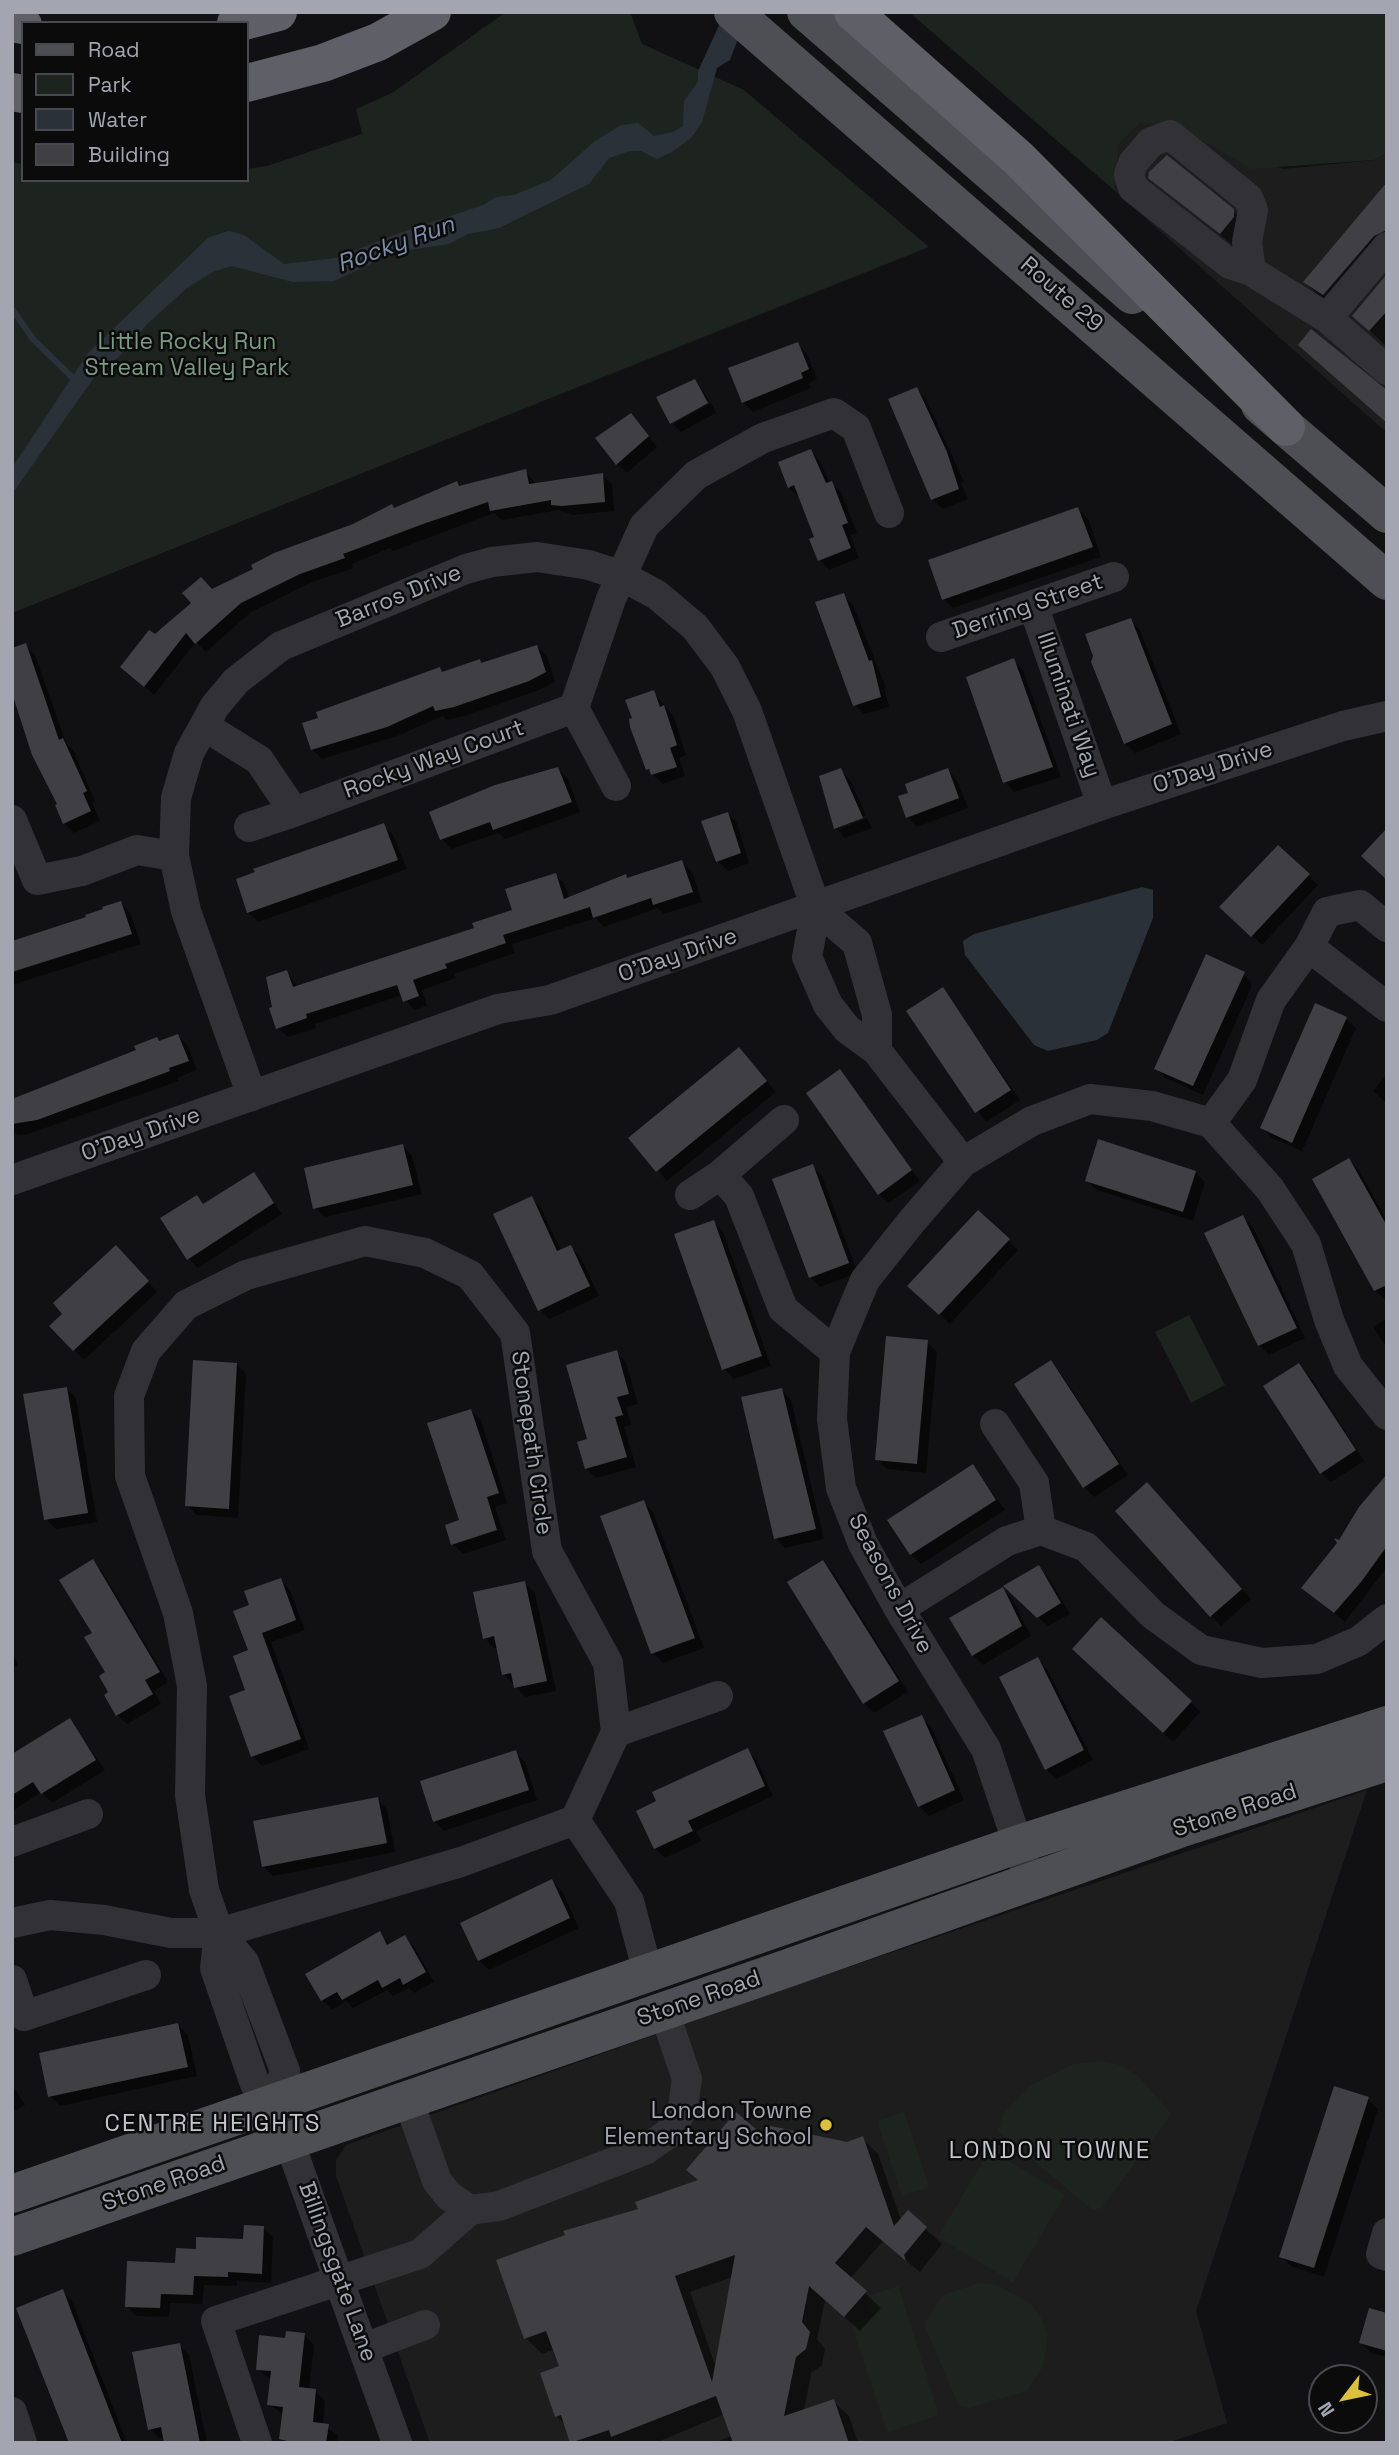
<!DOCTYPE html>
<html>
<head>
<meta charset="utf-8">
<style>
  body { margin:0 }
  #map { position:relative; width:1399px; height:2455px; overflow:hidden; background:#111012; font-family:"Space Grotesk",sans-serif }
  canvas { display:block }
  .frame { position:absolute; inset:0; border:14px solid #a3a5b1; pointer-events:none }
  .legend { position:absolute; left:21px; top:21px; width:228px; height:161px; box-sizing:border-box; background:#0c0b0c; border:2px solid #48494e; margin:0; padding:9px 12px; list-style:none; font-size:21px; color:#a3a5b1 }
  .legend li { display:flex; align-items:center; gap:14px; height:35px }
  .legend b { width:35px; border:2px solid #48494e }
  .north { position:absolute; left:1308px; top:2364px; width:70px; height:70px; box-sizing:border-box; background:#0c0b0c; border:2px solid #48494e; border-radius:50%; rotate:238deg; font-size:19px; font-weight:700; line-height:28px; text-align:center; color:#a3a5b1 }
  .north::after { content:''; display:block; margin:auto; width:24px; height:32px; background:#dbbf3f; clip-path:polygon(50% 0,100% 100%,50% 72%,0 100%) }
</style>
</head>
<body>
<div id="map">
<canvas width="1399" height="2455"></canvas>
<div class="frame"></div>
<ul class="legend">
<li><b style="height:9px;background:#4e4f55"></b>Road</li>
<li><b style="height:19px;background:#1d241f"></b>Park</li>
<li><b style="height:19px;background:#2b3139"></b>Water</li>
<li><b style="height:19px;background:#404044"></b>Building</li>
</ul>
<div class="north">N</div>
</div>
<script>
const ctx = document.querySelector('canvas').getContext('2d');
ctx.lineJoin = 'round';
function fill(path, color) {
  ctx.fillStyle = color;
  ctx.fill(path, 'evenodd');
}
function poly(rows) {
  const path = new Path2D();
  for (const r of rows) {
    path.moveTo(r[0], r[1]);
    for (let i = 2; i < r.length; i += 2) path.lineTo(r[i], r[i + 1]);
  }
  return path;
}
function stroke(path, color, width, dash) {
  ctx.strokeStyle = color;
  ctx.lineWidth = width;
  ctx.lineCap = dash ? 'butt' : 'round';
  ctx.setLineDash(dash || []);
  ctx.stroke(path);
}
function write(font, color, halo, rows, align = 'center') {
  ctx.font = font + ' "Space Grotesk",sans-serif';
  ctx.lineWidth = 5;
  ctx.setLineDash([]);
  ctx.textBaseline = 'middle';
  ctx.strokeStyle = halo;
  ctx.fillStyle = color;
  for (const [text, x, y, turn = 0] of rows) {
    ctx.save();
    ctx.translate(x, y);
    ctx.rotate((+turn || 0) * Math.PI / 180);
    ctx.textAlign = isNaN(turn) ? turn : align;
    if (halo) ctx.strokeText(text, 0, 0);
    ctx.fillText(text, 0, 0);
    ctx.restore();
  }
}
fill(poly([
  [1140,123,1172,123,1283,169,1374,160,1387,153,1387,433,1115,191,1119,144],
  [1367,1790,1196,2311,1227,2423,1167,2443,430,2443,336,2176,336,2160,346,2145,764,1996]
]), '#1d1d1e');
fill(poly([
  [506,12,630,12,642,44,744,90,929,247,12,613,12,162,23,164,23,180,247,180,247,169,267,166,362,134,356,109,392,93],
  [909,12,1387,12,1387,153,1374,160,1252,169,1172,123,1140,123,1119,144,1115,191],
  [1189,1315,1225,1385,1191,1403,1155,1332],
  [1100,2061,1120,2065,1138,2076,1171,2114,1102,2208,1093,2210,998,2131,1004,2113,1030,2086,1074,2064],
  [904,2112,929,2187,902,2196,877,2121],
  [990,2150,1065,2195,1013,2282,938,2237],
  [979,2283,997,2285,1031,2304,1041,2318,1048,2337,1043,2366,1027,2391,969,2408,959,2406,924,2324,943,2295],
  [898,2286,939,2415,887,2432,851,2323,874,2316,867,2296]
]), '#1d241f');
fill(poly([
  [722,19,741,31,730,60,717,68,702,122,692,137,672,152,657,159,641,151,630,151,609,158,589,184,499,228,468,234,449,244,396,252,334,281,293,282,232,266,213,272,187,288,147,324,119,357,100,369,12,494,12,468,88,353,209,237,229,231,244,235,284,264,336,258,394,235,483,205,496,197,514,195,551,180,595,141,621,125,638,123,654,136,673,132,683,126,684,101,698,82,698,71],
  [1142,887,1153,890,1153,918,1108,1033,1097,1040,1048,1051,1034,1045,965,955,963,941,974,934]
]), '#2b3139');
fill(poly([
  [1150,177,1232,210,1248,226,1236,248],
  [1387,185,1387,257,1341,311,1322,299,1305,282],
  [1387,277,1387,347,1354,316],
  [797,344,807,354,817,379,809,383,811,388,753,412,743,402],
  [695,381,709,400,672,420,672,423,658,398],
  [916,389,926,399,964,482,961,483,968,499,943,509,933,499,891,400],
  [711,403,716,413,681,432,673,424],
  [631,415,657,447,627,473,617,464],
  [811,451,820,461,830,483,841,492,857,533,850,535,859,558,829,570,820,560,816,538,799,497,789,487],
  [525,471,536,484,602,475,612,484,614,511,573,515,559,510,502,520,494,513,393,551,390,548,352,564,353,568,310,583,251,612,206,652,196,642,154,695,122,667,213,591,457,483,461,488],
  [1078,509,1088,519,1101,557,953,608,943,599],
  [843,595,853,605,886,688,884,689,889,707,864,714,855,705],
  [1130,620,1140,630,1181,734,1135,753,1125,743,1095,656],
  [25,645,35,655,66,743,73,750,95,801,92,803,100,821,74,833,64,823],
  [537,647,547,656,555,682,539,690,465,716,446,720,443,716,397,736,322,759,312,749,440,669,444,674,483,665],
  [1013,660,1023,670,1061,777,1014,792,1005,782],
  [653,692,674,717,686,755,679,758,685,776,663,784,647,769],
  [558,769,568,779,580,812,505,839,498,833,451,849,442,839],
  [840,770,850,780,866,815,839,825,839,829,867,818,872,828,845,838,836,828],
  [948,770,957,780,968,808,917,827,907,817,910,794],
  [728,814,737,823,749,863,728,871,718,861],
  [383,825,393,835,407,869,258,922,248,912],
  [1279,847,1318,885,1262,945,1222,907],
  [682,862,692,872,702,902,664,914,658,908,604,927,596,918,512,944,515,953,454,974,456,978,422,990,427,1006,414,1010,402,995,315,1024,316,1028,288,1037,278,1028,287,972,298,987,476,929,514,911,555,875,565,884,569,899,625,876,629,879],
  [121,903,130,913,141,944,12,985,12,943,88,918],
  [1241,972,1251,982,1251,988,1203,1095,1166,1078,1156,1068],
  [942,989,1020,1100,986,1122,909,1011],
  [1346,1019,1356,1028,1302,1151,1272,1138,1262,1128],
  [178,1036,188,1046,197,1070,177,1078,179,1081,28,1134,18,1135,12,1130,12,1100,138,1051,157,1039,161,1042],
  [748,1059,776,1092,667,1181,630,1138],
  [839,1071,920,1181,889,1203,879,1194],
  [1387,1074,1387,1104,1373,1091],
  [403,1146,412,1156,422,1194,325,1217,315,1208],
  [1349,1160,1359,1170,1387,1221,1385,1300,1375,1290],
  [812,1166,822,1176,858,1273,820,1287,810,1277],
  [1195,1172,1205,1182,1193,1221,1097,1190,1087,1180],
  [253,1174,282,1214,198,1268,188,1258,196,1197,205,1205],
  [531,1198,541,1208,561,1251,570,1247,580,1256,599,1296,550,1319,540,1310],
  [1243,1217,1253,1227,1305,1338,1269,1355,1259,1345],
  [714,1222,723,1232,771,1366,734,1379,724,1369,676,1236],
  [1008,1240,1018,1250,950,1324,919,1296],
  [126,1257,157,1292,84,1360,52,1326],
  [1387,1318,1387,1348,1373,1327],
  [927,1342,937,1352,926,1473,887,1469,877,1459],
  [616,1352,626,1362,638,1404,626,1407,631,1425,624,1427,636,1467,596,1478,586,1468],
  [1050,1363,1060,1372,1128,1475,1094,1497,1084,1487,1017,1384],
  [237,1364,246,1374,238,1518,197,1515,187,1505],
  [1299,1365,1309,1375,1364,1461,1331,1482,1321,1473],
  [66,1388,76,1398,97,1522,56,1529,46,1519],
  [782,1390,791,1400,824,1539,785,1548,776,1538],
  [471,1411,481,1420,507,1503,495,1507,506,1540,463,1554,453,1544,461,1521],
  [973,1466,1005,1510,921,1564,911,1554],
  [1387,1477,1387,1567,1345,1622,1303,1588],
  [1156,1494,1251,1599,1221,1626,1117,1511],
  [643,1502,653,1512,704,1648,663,1663,653,1653,602,1518],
  [92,1562,102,1571,168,1682,154,1691,161,1704,127,1724,117,1715,94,1634],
  [823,1562,833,1572,908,1692,874,1713,864,1703],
  [1038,1567,1048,1577,1070,1614,1048,1626,1015,1596],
  [280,1580,290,1590,305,1630,271,1642,309,1749,262,1766,252,1756,247,1691,252,1606],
  [525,1583,535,1593,556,1691,525,1697,504,1674,498,1647,494,1648,485,1638],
  [1002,1589,1012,1599,1031,1636,983,1665,973,1655],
  [12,1650,18,1666,12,1668],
  [1084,1659,1191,1702,1200,1712,1173,1742],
  [1038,1660,1047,1669,1093,1760,1056,1779,1046,1769],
  [922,1717,931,1727,964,1800,929,1816,919,1806],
  [69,1720,105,1770,52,1803,42,1792,12,1811,12,1756],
  [747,1750,757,1760,773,1796,696,1831,701,1841,665,1858,655,1848],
  [515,1752,525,1762,537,1800,444,1831,434,1821],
  [377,1799,387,1809,395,1852,273,1876,263,1866],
  [552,1881,562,1891,579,1928,489,1970,479,1960],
  [379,1934,390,1945,404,1937,414,1947,434,1982,414,1993,409,1988,393,1996,387,1990,353,2008,346,2001,332,2010,322,2000],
  [178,2025,188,2035,197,2076,60,2106,50,2096],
  [12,2084,25,2105,12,2112],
  [1368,2099,1378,2109,1324,2277,1291,2266,1281,2256],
  [862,2138,878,2154,901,2220,908,2213,942,2244,920,2272,883,2241,850,2279,881,2308,860,2331,825,2300,817,2339,825,2349,822,2365,811,2373,804,2411,833,2401,849,2416,858,2443,713,2443,732,2436,725,2414,655,2443,573,2443,566,2426,557,2416,562,2367,555,2349,542,2354,526,2338,640,2210,700,2182,765,2140,847,2143],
  [733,2277,716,2368,690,2292],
  [263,2228,273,2237,271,2283,237,2281,237,2286,204,2285,202,2304,170,2303,169,2317,136,2316,127,2306,177,2265,245,2241],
  [62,2291,72,2301,127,2443,71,2443],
  [1387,2315,1387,2357,1371,2353,1361,2343],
  [304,2335,314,2345,309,2390,315,2391,325,2401,323,2425,338,2435,337,2443,286,2443,281,2438,284,2415,269,2404,271,2379,257,2369,287,2340],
  [179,2345,189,2355,207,2443,166,2443,165,2437,159,2438,150,2429]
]), '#0007');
stroke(poly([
  [12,309,33,339,78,383]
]), '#2b3139', 6);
fill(poly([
  [1167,155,1234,209,1234,217,1220,234,1148,178,1149,172],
  [1387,182,1387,230,1374,236,1323,295,1303,282],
  [1387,274,1387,311,1369,331,1352,316],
  [1311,329,1387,390,1387,423,1298,345],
  [798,342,809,369,801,373,803,378,742,403,728,368],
  [695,379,708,403,670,424,656,397],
  [917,387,947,452,959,489,931,500,888,399],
  [631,413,649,436,616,465,595,438],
  [811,449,826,483,832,481,848,523,842,525,851,548,818,561,809,539,814,537,794,485,788,488,778,462],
  [526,469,529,484,603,473,605,502,562,506,551,505,551,500,490,511,488,502,423,524,343,554,345,558,300,574,241,603,195,644,186,633,144,687,120,667,149,630,155,634,191,603,182,593,201,577,212,589,253,569,251,565,274,553,353,524,392,504,394,508,457,481,459,486],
  [1078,507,1093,547,942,600,928,560],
  [844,593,869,661,872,660,881,697,853,706,815,602],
  [1131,618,1172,724,1124,744,1091,662,1093,656,1085,634],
  [26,643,59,740,63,738,87,791,83,793,91,811,63,824,55,805,57,804,32,755,12,693,12,648],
  [537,645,546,672,529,681,454,707,435,711,433,706,387,727,311,750,302,723,318,718,316,712,440,667,442,672,480,659,481,663],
  [1014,658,1053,767,1003,783,966,677],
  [654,690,660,707,664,705,677,745,670,748,677,767,651,775,649,769,646,770,630,727,629,719,632,718,625,700],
  [558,767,572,802,493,830,490,822,440,840,429,812,495,785],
  [841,768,863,818,834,829,819,776],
  [948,768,959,798,906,818,898,796,908,793,905,784],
  [728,812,741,853,716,862,701,821],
  [384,823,398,860,247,913,236,879,255,872,253,869],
  [1387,828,1387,880,1361,856],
  [1278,845,1310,874,1251,937,1219,907],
  [682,860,693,892,653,905,651,898,593,918,590,907,503,935,506,943,445,964,447,968,413,980,419,996,403,1002,397,985,306,1014,307,1018,276,1029,269,1008,272,1007,266,977,287,970,293,987,474,928,472,923,512,910,505,889,556,873,564,899,626,874,627,878],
  [121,901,132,934,12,972,12,941,86,917,85,915,103,909,102,907],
  [1206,954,1245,972,1193,1086,1154,1069],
  [943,987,1011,1090,975,1113,906,1011],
  [1315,1003,1347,1017,1292,1143,1260,1128],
  [178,1034,189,1061,169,1068,170,1071,37,1120,12,1124,12,1099,136,1050,134,1046,157,1037,159,1041],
  [739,1047,767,1081,656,1172,628,1138],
  [840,1069,912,1170,878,1195,806,1093],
  [1098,1139,1196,1171,1183,1212,1085,1181],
  [403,1144,413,1185,313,1209,304,1168],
  [1349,1158,1387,1226,1387,1285,1374,1291,1312,1179],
  [813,1164,849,1263,809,1278,772,1179],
  [254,1172,274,1203,187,1260,160,1218,197,1195,203,1204],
  [532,1196,557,1251,571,1245,590,1286,538,1311,493,1214],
  [978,1210,1010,1239,939,1315,907,1286],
  [1243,1215,1297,1328,1258,1346,1204,1233],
  [714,1220,762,1356,722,1370,674,1234],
  [116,1245,149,1281,73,1351,49,1326,62,1314,53,1303],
  [886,1336,928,1340,917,1464,875,1460],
  [617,1350,629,1394,617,1397,623,1415,615,1417,627,1457,585,1469,577,1442,587,1439,566,1365],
  [193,1360,237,1363,229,1509,185,1506],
  [1051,1360,1119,1464,1083,1488,1014,1384],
  [1299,1363,1356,1450,1320,1474,1263,1386],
  [67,1387,88,1513,44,1520,23,1394],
  [782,1388,816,1529,774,1539,741,1397],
  [471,1409,499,1493,487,1497,497,1530,451,1545,445,1525,459,1520,427,1423],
  [973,1464,996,1500,910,1555,887,1520],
  [1387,1474,1387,1546,1361,1582,1334,1613,1301,1588,1337,1543,1334,1538,1339,1540,1359,1507],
  [1147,1482,1242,1589,1210,1617,1115,1511],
  [644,1500,695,1638,651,1654,600,1516],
  [93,1559,160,1672,145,1680,153,1694,116,1716,104,1695,108,1692,99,1676,105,1672,84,1637,92,1633,59,1580],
  [823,1560,899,1681,863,1704,787,1582],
  [1039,1565,1061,1603,1037,1618,1003,1586],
  [281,1578,296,1620,262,1633,301,1739,251,1757,229,1696,245,1690,233,1656,248,1650,233,1611,249,1605,244,1591],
  [525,1581,547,1681,514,1688,511,1673,502,1675,494,1636,483,1639,473,1592],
  [1003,1587,1022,1626,972,1656,949,1618],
  [1101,1617,1192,1701,1163,1733,1072,1649],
  [1038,1657,1084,1750,1045,1770,999,1677],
  [922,1715,955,1790,918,1807,883,1731],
  [70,1718,96,1760,41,1794,33,1782,12,1795,12,1754],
  [748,1748,765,1786,688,1821,693,1831,654,1849,636,1811,656,1801,652,1792],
  [516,1750,529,1790,433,1822,420,1781],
  [378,1797,387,1843,262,1867,253,1821],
  [552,1879,570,1918,478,1961,460,1923],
  [380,1931,387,1945,405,1935,426,1972,403,1985,400,1978,382,1988,378,1980,342,2000,337,1992,321,2001,305,1974],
  [178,2023,188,2067,48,2097,39,2053],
  [1334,2086,1369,2097,1314,2268,1279,2257],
  [736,2112,764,2136,766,2125,847,2142,863,2136,894,2226,908,2210,927,2227,904,2255,906,2261,866,2227,835,2263,867,2291,844,2317,809,2286,802,2322,810,2332,806,2349,796,2357,784,2416,834,2399,849,2443,733,2443,716,2396,611,2437,609,2430,570,2443,561,2415,555,2417,540,2373,559,2366,546,2331,524,2339,496,2260,565,2235,563,2231,638,2209,635,2202,698,2180,686,2170],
  [735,2255,712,2382,675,2276],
  [244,2225,264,2226,262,2274,228,2272,228,2277,194,2276,193,2295,161,2294,160,2308,125,2307,127,2261,175,2263,176,2248,196,2249,196,2237,243,2239],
  [63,2289,73,2316,122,2443,69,2443,16,2308],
  [1369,2308,1387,2313,1387,2351,1359,2343],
  [286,2331,305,2333,299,2387,316,2389,313,2422,329,2424,326,2443,295,2443,279,2439,283,2407,267,2405,271,2371,256,2370,259,2335,285,2338],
  [180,2343,200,2443,164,2443,161,2427,148,2430,132,2352]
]), '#404044');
stroke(poly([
  [1387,247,1327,318,1387,370],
  [1251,271,1247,242,1253,210,1248,198,1170,135,1151,142,1133,163,1129,175,1133,188,1230,264,1251,271,1327,318],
  [1033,605,1102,805],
  [941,637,1114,577],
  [574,708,616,786],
  [204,726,259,760,294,812,574,708,611,599,644,526,696,475,763,438,834,413,856,428,889,513],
  [12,820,37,880,82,871,137,850,174,856],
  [249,827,294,812],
  [816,908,857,943,877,1015,877,1051],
  [1387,927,1360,905,1327,912,1309,947,1387,1007],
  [252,1096,186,911,174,856,176,798,189,753,215,706,236,681,281,646,466,569,492,562,537,557,589,565,622,576,657,595,695,627,725,667,747,711,816,908,807,957,828,1005,847,1029,877,1051,963,1162],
  [1211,1123,1242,1080,1271,1000,1309,947],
  [720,1175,739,1196,783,1309,835,1352],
  [12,1180,498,1009,550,1000,1102,805,1343,726,1387,716],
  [690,1195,720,1175,784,1120],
  [995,1424,1034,1483,1041,1530],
  [899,1609,1007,1541,1041,1530,1086,1547,1153,1615,1201,1650,1262,1663,1317,1659,1359,1641,1387,1619],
  [616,1732,718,1696],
  [575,1820,629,1901,648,1973],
  [12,1842,88,1814],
  [1025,1865,986,1749,899,1609,863,1544,841,1488,832,1419,835,1352,865,1280,912,1221,963,1162,1032,1121,1090,1099,1152,1106,1211,1123,1270,1189,1306,1244,1329,1320,1348,1366,1387,1415],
  [12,1923,50,1915,104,1920,171,1933,219,1933,461,1862,575,1820,616,1732,608,1663,547,1551,515,1333,470,1275,425,1253,365,1241,246,1275,186,1305,146,1351,129,1396,130,1476,178,1613,192,1686,190,1795,204,1890,219,1933,244,1962,285,2071,275,2102],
  [219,1933,215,1968,255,2084,275,2102,397,2443],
  [12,1980,24,2016,146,1975],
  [408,2099,437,2181,449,2196,470,2210],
  [1387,2233,1381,2254,1387,2256],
  [364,2348,425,2325],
  [12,2412,22,2443],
  [257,2443,216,2321,420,2254,470,2210,499,2206,645,2150,669,2133,683,2108,686,2085,687,2079,664,2011]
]), '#323236', 30);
stroke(poly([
  [733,12,1387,581],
  [806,12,1132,295],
  [1260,405,1387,514],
  [12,2194,1019,1844,1387,1725],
  [12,2237,791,1967,1179,1829,1387,1762]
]), '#4e4f55', 38);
stroke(poly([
  [853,12,1018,158,1286,427],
  [12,23,23,25],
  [236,23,278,12],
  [247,83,323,63,378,42,432,12],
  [12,92,23,94]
]), '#5e5f67', 38);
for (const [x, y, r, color] of [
  [826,2125,7,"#dbbf3f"]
]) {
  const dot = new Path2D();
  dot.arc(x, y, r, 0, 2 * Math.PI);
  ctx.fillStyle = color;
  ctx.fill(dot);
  stroke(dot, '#0c0b0c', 2.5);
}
write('23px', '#a3a5b1', '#0c0b0c', [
  ["Route 29",1061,295,41],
  ["Barros Drive",399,597,-22],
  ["Derring Street",1028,607,-19],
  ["Illuminati Way",1068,705,71],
  ["Rocky Way Court",434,760,-20],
  ["O'Day Drive",1213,768,-18],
  ["O'Day Drive",678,956,-19],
  ["O'Day Drive",141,1135,-19],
  ["Stonepath Circle",531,1443,82],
  ["Seasons Drive",890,1584,62],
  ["Stone Road",1235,1811,-18],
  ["Stone Road",699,1999,-19],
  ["Stone Road",164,2184,-19],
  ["Billingsgate Lane",337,2272,70]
]);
write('23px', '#7c9a83', '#0c0b0c', [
  ["Little Rocky Run",187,343],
  ["Stream Valley Park",187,369]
]);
write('23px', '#a3a5b1', '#0c0b0c', [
  ["London Towne",812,2112],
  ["Elementary School",812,2138]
], 'right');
write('italic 24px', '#7d8ea9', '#0c0b0c', [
  ["Rocky Run",396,245,-20]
]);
ctx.letterSpacing = '2px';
write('24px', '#c4c5cd', '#0c0b0c', [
  ["CENTRE HEIGHTS",213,2124],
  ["LONDON TOWNE",1050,2151]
]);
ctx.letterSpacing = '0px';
</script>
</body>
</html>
